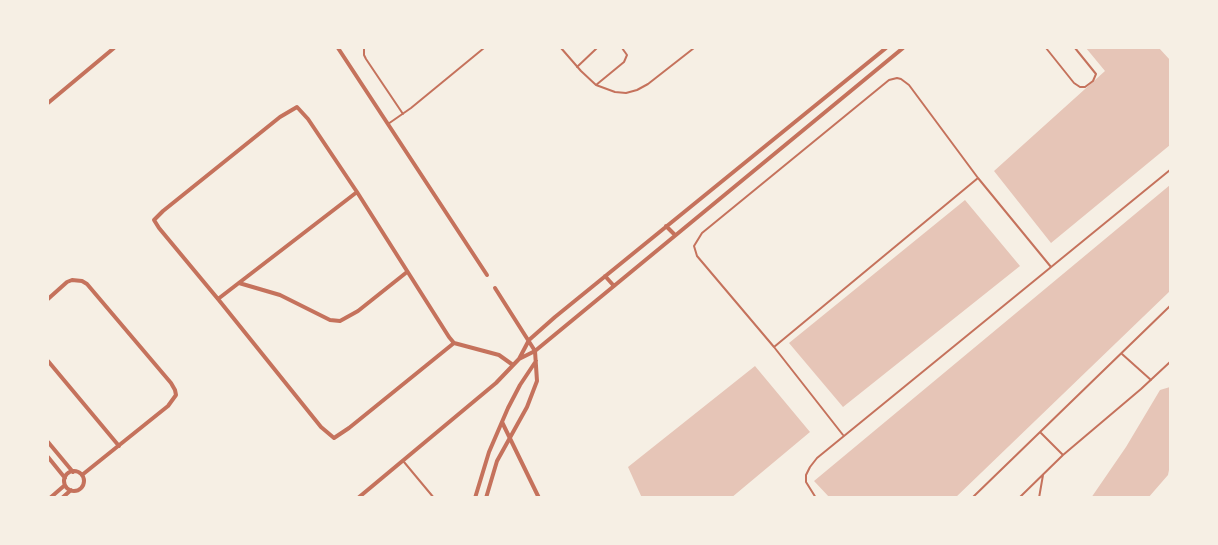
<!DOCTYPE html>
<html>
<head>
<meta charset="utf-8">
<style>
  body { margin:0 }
  #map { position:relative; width:1218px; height:545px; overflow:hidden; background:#f6efe4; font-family:Karla,sans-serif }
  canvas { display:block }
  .frame { position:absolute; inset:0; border:49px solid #f6efe4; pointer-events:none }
</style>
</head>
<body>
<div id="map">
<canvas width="1218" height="545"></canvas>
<div class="frame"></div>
</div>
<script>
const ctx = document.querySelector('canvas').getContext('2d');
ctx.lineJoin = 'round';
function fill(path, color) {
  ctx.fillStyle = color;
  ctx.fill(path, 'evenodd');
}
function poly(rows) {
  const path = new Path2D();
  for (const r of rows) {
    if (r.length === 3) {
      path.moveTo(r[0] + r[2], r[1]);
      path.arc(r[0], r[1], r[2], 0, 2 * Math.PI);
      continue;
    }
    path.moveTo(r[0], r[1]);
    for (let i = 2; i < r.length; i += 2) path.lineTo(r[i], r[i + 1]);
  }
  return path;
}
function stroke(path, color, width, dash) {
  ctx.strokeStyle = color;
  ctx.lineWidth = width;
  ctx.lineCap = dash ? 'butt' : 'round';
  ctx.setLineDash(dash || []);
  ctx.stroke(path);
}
fill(poly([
  [1086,48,1159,48,1170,60,1170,145,1051,243,994,171,1105,71],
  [1170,185,1170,291,955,498,830,498,814,481],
  [965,200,1020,266,843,407,789,343],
  [755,366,810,432,731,498,642,498,628,467],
  [1170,387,1170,465,1168,475,1148,498,1091,498,1126,447,1160,390]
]), '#e6c5b7');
stroke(poly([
  [364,48,364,55,366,59,403,114],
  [561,48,581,71,596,85,615,92,626,93,637,90,648,84,694,48],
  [1046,48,1074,83,1080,87,1085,87,1093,81,1096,74,1075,48],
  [577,67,597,48],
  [596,85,624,62,627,55,622,48],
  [388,124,411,108,484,48],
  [774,347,978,178],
  [1122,354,1151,380],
  [1040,432,1063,455],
  [843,435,774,347,697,256,694,246,702,233,889,80,897,78,901,79,909,85,978,178,1051,267],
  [404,462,434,498],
  [816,498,806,482,806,475,810,467,817,458,1170,170],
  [972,498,1170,306],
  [1019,498,1063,455,1141,389,1170,362],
  [1039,498,1043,475]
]), '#c5725c', 2);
stroke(poly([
  [338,48,487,275],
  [48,103,114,48],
  [666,226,675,235],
  [605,276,614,286],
  [239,283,280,295,330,320,340,321,358,311,407,272],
  [48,299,67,282,72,280,82,281,87,284,171,383,175,390,176,395,168,406,82,475],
  [218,299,357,192],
  [454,343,349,428,334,438,321,427,218,299,159,228,154,220,163,211,280,117,297,107,308,119,357,192,449,337,454,343,499,355,513,365],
  [519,359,529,340,555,317,886,48],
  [48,361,119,446],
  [502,422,539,498],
  [48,442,73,472],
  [48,457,65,478],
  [74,481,10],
  [50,498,65,485],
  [62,498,71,490],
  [358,498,496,383,519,359,535,351,903,48],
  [475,498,489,452,508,408,520,385,536,361],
  [486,498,497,461,527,407,537,381,535,351,495,288]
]), '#c5725c', 4);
</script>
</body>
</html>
